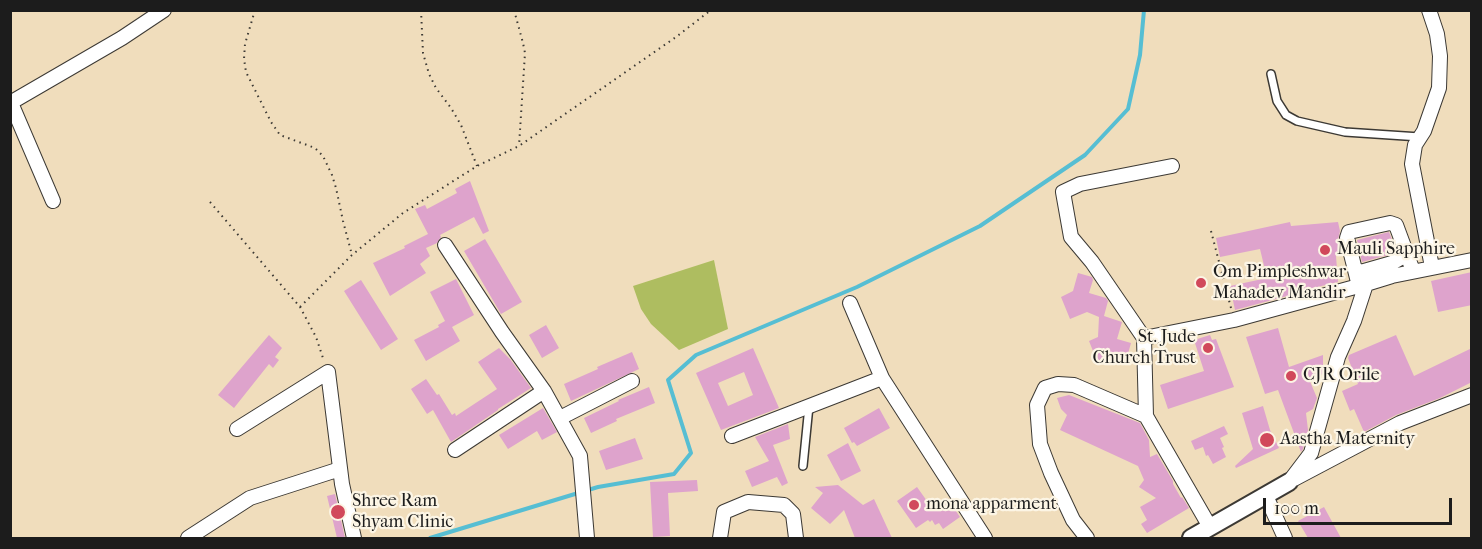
<!DOCTYPE html>
<html>
<head>
<meta charset="utf-8">
<style>
  body { margin:0 }
  #map { position:relative; width:1482px; height:549px; overflow:hidden; background:#f0ddbc; font-family:"IM FELL French Canon",serif }
  canvas { display:block }
  .frame { position:absolute; inset:0; border:12px solid #1c1c1c; pointer-events:none }
  .scale { position:absolute; left:1263px; top:498px; width:189px; height:27px; box-sizing:border-box; border:3px solid #1c1c1c; border-top:0; padding-left:8px; font-size:18px; line-height:21px; white-space:nowrap; color:#1c1c1c; -webkit-text-stroke:4px #fcf5e5; paint-order:stroke }
</style>
</head>
<body>
<div id="map">
<canvas width="1482" height="549"></canvas>
<div class="frame"></div>
<div class="scale">100 m</div>
</div>
<script>
const ctx = document.querySelector('canvas').getContext('2d');
ctx.lineJoin = 'round';
function fill(path, color) {
  ctx.fillStyle = color;
  ctx.fill(path, 'evenodd');
}
function poly(rows) {
  const path = new Path2D();
  for (const r of rows) {
    path.moveTo(r[0], r[1]);
    for (let i = 2; i < r.length; i += 2) path.lineTo(r[i], r[i + 1]);
  }
  return path;
}
function stroke(path, color, width, dash) {
  ctx.strokeStyle = color;
  ctx.lineWidth = width;
  ctx.lineCap = dash ? 'butt' : 'round';
  ctx.setLineDash(dash || []);
  ctx.stroke(path);
}
function write(font, color, halo, rows, align = 'center') {
  ctx.font = font + ' "IM FELL French Canon",serif';
  ctx.lineWidth = 4.5;
  ctx.setLineDash([]);
  ctx.textBaseline = 'middle';
  ctx.strokeStyle = halo;
  ctx.fillStyle = color;
  for (const [text, x, y, turn = 0] of rows) {
    ctx.save();
    ctx.translate(x, y);
    ctx.rotate((+turn || 0) * Math.PI / 180);
    ctx.textAlign = isNaN(turn) ? turn : align;
    if (halo) ctx.strokeText(text, 0, 0);
    ctx.fillText(text, 0, 0);
    ctx.restore();
  }
}
fill(poly([
  [714,260,728,329,679,350,651,324,641,309,633,286]
]), '#aebd60');
stroke(poly([
  [430,538,598,487,674,474,691,453,668,380,696,355,857,287,980,226,1085,155,1128,109,1140,55,1144,10]
]), '#56bed3', 4);
fill(poly([
  [470,181,489,231,483,234,474,217,440,235,441,237,437,243,426,248,430,256,420,264,426,273,390,296,373,263,405,248,404,246,428,234,415,209,425,205,427,209,457,193,455,189],
  [1290,222,1291,226,1338,222,1340,231,1338,240,1340,249,1336,256,1338,282,1305,290,1306,291,1235,310,1230,286,1267,278,1260,249,1220,257,1216,238],
  [1389,232,1396,250,1388,255,1362,262,1357,240],
  [485,239,522,302,501,314,464,251],
  [1472,272,1472,305,1438,312,1431,281],
  [1078,273,1092,277,1093,280,1089,293,1106,298,1108,301,1104,316,1122,322,1117,339,1131,343,1126,361,1109,356,1097,361,1089,341,1098,337,1099,317,1087,312,1070,319,1061,297,1073,291],
  [456,279,474,315,452,327,460,341,426,361,414,340,439,327,438,325,445,321,430,292],
  [361,280,398,339,381,350,344,291],
  [546,325,559,348,542,358,529,335],
  [1278,328,1289,367,1323,355,1323,374,1309,379,1317,398,1313,409,1306,413,1308,430,1303,449,1301,452,1278,390,1265,394,1246,337],
  [269,335,282,348,275,357,279,360,273,368,269,364,234,408,218,395],
  [1210,335,1212,340,1216,339,1234,387,1168,409,1160,385,1204,371,1194,340],
  [1396,335,1414,376,1472,348,1472,382,1440,398,1396,415,1364,432,1354,409,1350,411,1342,391,1358,384,1348,358,1349,355],
  [499,348,510,359,531,388,498,409,498,410,451,442,433,410,427,414,411,389,426,379,437,395,439,394,452,415,455,413,456,416,497,389,478,362],
  [753,348,779,408,721,430,696,373],
  [744,372,753,395,728,406,718,383],
  [632,352,639,369,571,401,564,384,598,369,597,367],
  [649,387,655,403,616,419,617,421,591,433,584,418,619,401,618,400],
  [1069,395,1140,423,1149,440,1150,457,1157,454,1173,481,1173,484,1181,498,1182,497,1189,508,1147,533,1141,524,1147,520,1140,507,1156,498,1139,487,1144,480,1138,466,1060,430,1067,415,1061,409,1057,398],
  [1263,406,1270,430,1279,448,1236,468,1235,466,1253,449,1242,413],
  [543,408,557,432,542,440,537,431,508,449,499,435],
  [879,408,890,428,857,446,854,442,852,443,844,428],
  [788,424,790,439,773,445,788,483,782,486,777,477,752,487,745,471,769,461,755,437],
  [1224,426,1228,434,1220,438,1224,447,1222,448,1226,457,1213,464,1208,455,1206,456,1203,447,1195,450,1191,441],
  [635,438,643,459,606,470,599,451],
  [848,443,861,471,841,481,827,455],
  [697,480,698,491,668,493,670,536,653,537,650,482],
  [838,485,863,505,874,499,892,538,855,538,844,510,830,524,811,508,823,493,815,487],
  [917,487,932,508,947,498,960,517,943,529,939,523,935,525,932,520,930,522,928,520,916,528,897,501],
  [335,494,345,538,337,538,327,496],
  [1324,507,1341,538,1308,538,1298,521]
]), '#dea3cc');
const service = poly([
  [1271,74,1277,101,1286,115,1297,121,1345,132,1420,137],
  [803,466,809,406]
]);
const minor = poly([
  [1429,10,1437,34,1440,56,1439,88,1424,131,1415,145,1412,164,1432,267],
  [10,103,122,38,164,10],
  [11,103,53,201],
  [1172,166,1080,184,1063,192,1071,237,1092,262,1144,338,1146,416,1210,527],
  [445,245,502,332,544,391,580,456,587,538],
  [1356,272,1364,271,1392,263,1399,259,1406,253],
  [1359,286,1347,238,1349,232,1390,223,1396,225,1413,271],
  [850,303,882,378,985,538],
  [1144,338,1234,320,1366,284],
  [560,418,632,381],
  [237,429,328,372,342,484,354,538],
  [732,436,882,378],
  [455,450,544,391],
  [1294,479,1400,423,1472,395],
  [1289,482,1311,453,1338,357,1354,321,1366,284,1392,276,1472,260],
  [1266,496,1285,538],
  [188,538,250,498,340,469],
  [720,538,724,512,748,502,784,505,793,514,796,538],
  [1087,538,1073,520,1051,473,1040,444,1037,405,1045,388,1058,384,1074,385,1146,416]
]);
const tertiary = poly([
  [1191,538,1289,482]
]);
stroke(service, '#3c3934', 10);
stroke(minor, '#3c3934', 16);
stroke(tertiary, '#3c3934', 20);
stroke(poly([
  [255,10,245,44,244,59,246,72,271,122,280,135,315,148,323,156,332,175,336,188,343,221,352,255],
  [421,10,423,53,429,74,436,88,451,108,461,125,477,166],
  [514,10,523,43,525,53,519,146],
  [210,202,300,307,316,337,324,361],
  [1211,231,1231,308],
  [300,307,352,255,403,213,477,166,519,146,676,37,711,10]
]), '#3c3934', 2, [1.5, 4.5]);
stroke(service, '#fff', 7);
stroke(minor, '#fff', 14);
stroke(tertiary, '#fff', 16);
for (const [x, y, r, color] of [
  [1325,250,6,"#d1495b"],
  [1201,283,6,"#d1495b"],
  [1208,348,6,"#d1495b"],
  [1291,376,6,"#d1495b"],
  [1267,440,8,"#d1495b"],
  [914,505,6,"#d1495b"],
  [338,512,8,"#d1495b"]
]) {
  const dot = new Path2D();
  dot.arc(x, y, r, 0, 2 * Math.PI);
  ctx.fillStyle = color;
  ctx.fill(dot);
  stroke(dot, '#fcf5e5', 2);
}
write('18px', '#1c1c1c', '#fcf5e5', [
  ["Mauli Sapphire",1337,250],
  ["Om Pimpleshwar",1213,273],
  ["Mahadev Mandir",1213,294],
  ["St. Jude",1196,338,"right"],
  ["Church Trust",1196,359,"right"],
  ["CJR Orile",1303,376],
  ["Aastha Maternity",1280,440],
  ["Shree Ram",352,502],
  ["Shyam Clinic",352,523],
  ["mona apparment",926,505]
], 'left');
</script>
</body>
</html>
